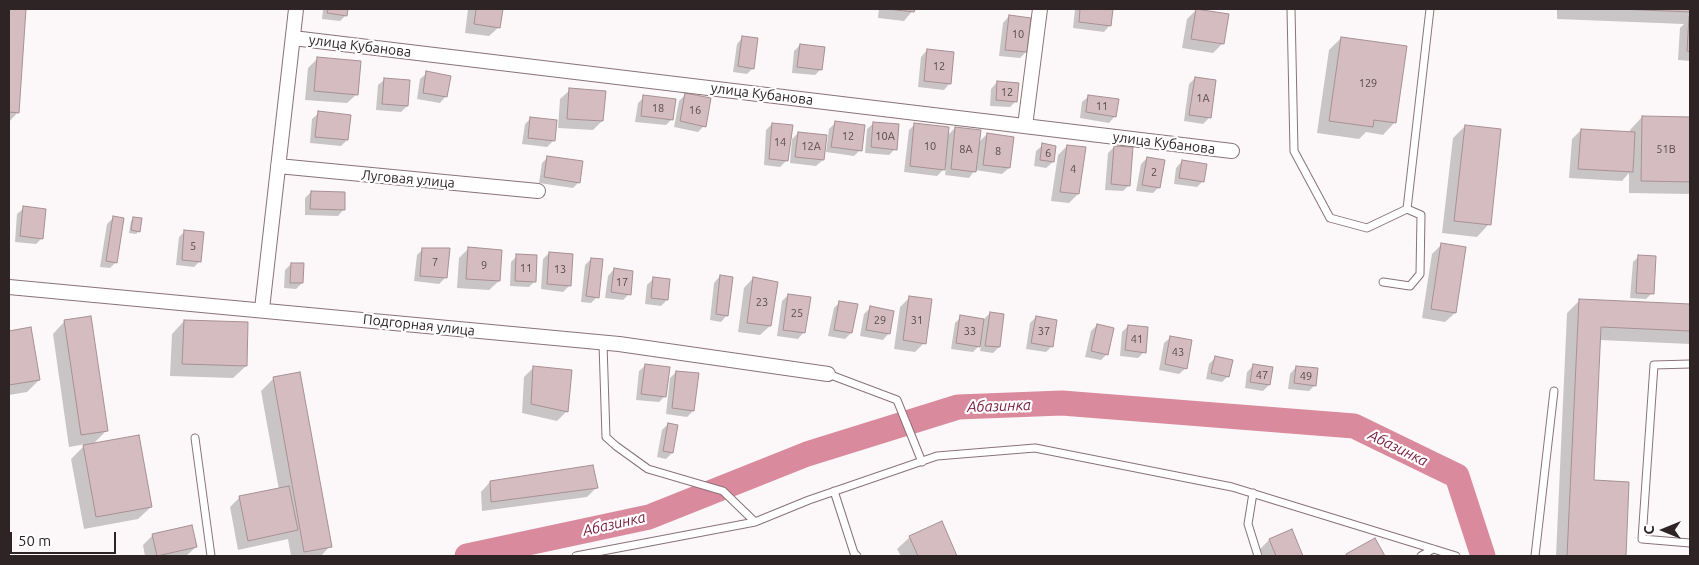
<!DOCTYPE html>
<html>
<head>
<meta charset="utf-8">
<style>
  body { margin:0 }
  #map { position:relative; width:1699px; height:565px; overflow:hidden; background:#fcf7f8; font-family:Ubuntu,sans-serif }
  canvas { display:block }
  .frame { position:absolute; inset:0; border:10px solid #2e2426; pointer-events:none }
  .north { position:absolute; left:1639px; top:505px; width:50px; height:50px; -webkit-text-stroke:4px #fff; paint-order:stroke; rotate:270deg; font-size:14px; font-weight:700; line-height:20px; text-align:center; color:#2e2426 }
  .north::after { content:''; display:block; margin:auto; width:18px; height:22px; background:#2e2426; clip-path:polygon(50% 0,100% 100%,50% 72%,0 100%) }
  .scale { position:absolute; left:10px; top:532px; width:106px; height:22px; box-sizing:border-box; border:2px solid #2e2426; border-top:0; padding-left:6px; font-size:15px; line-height:18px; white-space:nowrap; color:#2e2426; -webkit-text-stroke:4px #fff; paint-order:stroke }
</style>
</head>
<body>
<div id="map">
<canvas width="1699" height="565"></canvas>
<div class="frame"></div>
<div class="north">С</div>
<div class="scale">50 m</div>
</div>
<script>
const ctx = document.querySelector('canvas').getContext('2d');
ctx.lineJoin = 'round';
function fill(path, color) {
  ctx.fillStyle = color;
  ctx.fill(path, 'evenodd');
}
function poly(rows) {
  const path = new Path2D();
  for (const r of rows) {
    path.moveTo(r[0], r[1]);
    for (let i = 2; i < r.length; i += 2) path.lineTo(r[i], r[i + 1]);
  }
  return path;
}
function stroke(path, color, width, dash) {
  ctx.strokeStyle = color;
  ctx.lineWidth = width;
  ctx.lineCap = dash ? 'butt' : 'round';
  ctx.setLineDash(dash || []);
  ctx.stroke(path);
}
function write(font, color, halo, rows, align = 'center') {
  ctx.font = font + ' Ubuntu,sans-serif';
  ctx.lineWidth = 4.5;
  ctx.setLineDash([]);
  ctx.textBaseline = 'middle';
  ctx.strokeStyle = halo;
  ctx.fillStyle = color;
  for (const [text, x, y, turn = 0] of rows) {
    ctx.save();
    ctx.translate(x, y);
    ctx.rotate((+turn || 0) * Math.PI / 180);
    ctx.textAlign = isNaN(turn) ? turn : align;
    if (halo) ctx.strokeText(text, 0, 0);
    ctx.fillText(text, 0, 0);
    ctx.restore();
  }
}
fill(poly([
  [9,9,25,9,18,112,9,122],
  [323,9,347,9,346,15,340,21,322,19],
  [468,9,501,9,499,27,489,36,465,33],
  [879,9,914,9,904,21,878,18],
  [1075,9,1112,9,1110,25,1104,32,1073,28],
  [1557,9,1690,9,1690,61,1678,60,1680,28,1684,24,1557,19],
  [1196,10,1227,15,1222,44,1213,53,1182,48,1187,19],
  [1009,16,1026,52,1020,58,999,56,1003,23],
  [743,37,753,68,747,74,733,72,737,44],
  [1341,38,1395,122,1383,135,1366,132,1359,139,1317,133,1329,50],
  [800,45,821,69,815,75,792,73,794,51],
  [927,50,950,83,944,90,918,87,921,57],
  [317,59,357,94,347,103,305,100,308,68],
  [427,73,446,96,440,103,417,99,420,79],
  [1195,78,1209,118,1203,124,1184,121,1189,84],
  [385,79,407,106,401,112,376,110,378,85],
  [997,82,1016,101,1010,107,990,106,991,89],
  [570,90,602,121,593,130,558,128,560,99],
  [685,95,704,126,698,132,674,127,679,101],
  [1089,96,1115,116,1109,123,1080,118,1082,102],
  [644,97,672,119,666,125,635,122,638,103],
  [319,113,347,140,341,146,310,143,312,119],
  [1642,117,1690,118,1690,194,1629,193,1629,173,1622,181,1569,178,1572,139,1581,130,1630,133,1630,130],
  [531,118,553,141,547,147,522,144,525,124],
  [836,122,860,150,854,156,826,152,829,129],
  [874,123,895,149,889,155,865,153,867,129],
  [772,124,787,160,780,167,764,165,766,130],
  [915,124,947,136,955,128,978,143,987,134,1009,168,1002,174,975,170,969,178,945,175,946,167,937,176,904,172,909,130],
  [1465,126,1489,224,1477,237,1442,233,1453,138],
  [798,133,823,160,816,166,790,163,792,139],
  [1043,145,1053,162,1046,168,1034,166,1036,151],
  [1067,146,1078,194,1069,203,1051,201,1058,155],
  [1114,147,1129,185,1123,191,1105,190,1108,153],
  [548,157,579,182,573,188,539,183,542,163],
  [1147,158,1159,187,1153,193,1136,191,1141,164],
  [1182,161,1203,181,1197,187,1174,184,1176,168],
  [311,192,344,209,338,216,305,215,305,198],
  [24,208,42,238,36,244,15,242,17,214],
  [113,218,116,262,110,268,100,267,107,224],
  [134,218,139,231,136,234,129,233,131,221],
  [185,231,200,261,194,267,176,265,179,237],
  [1442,244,1455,313,1445,322,1422,318,1432,254],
  [469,248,499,281,489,290,457,288,459,258],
  [423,249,445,278,439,284,414,281,417,255],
  [549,253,569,286,563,292,541,289,543,259],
  [517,256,535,281,529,287,510,286,511,262],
  [1639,256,1652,293,1646,299,1630,298,1633,262],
  [591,259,597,297,591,303,581,302,585,265],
  [291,264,302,283,296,289,284,288,285,270],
  [614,269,629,294,623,300,605,298,608,276],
  [720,276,727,315,721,322,710,320,714,283],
  [753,278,770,326,760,335,738,332,744,288],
  [653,279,667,300,661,306,645,304,647,285],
  [788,295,804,332,798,339,777,336,782,301],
  [910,297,924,343,915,352,894,349,900,307],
  [1579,301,1690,306,1690,344,1600,340,1593,482,1627,483,1624,556,1556,556,1567,313],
  [840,302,851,333,845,339,828,336,834,308],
  [870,308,889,333,883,340,860,336,864,314],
  [990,313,999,347,993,353,980,351,981,344,973,352,951,349,955,323,961,317,984,319],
  [1036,317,1052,346,1046,352,1026,349,1030,323],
  [65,321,106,431,92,445,151,507,138,519,84,529,71,459,86,444,69,447,53,334],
  [184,321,246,366,233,378,170,376,172,334],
  [1097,325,1107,354,1101,360,1085,357,1091,331],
  [1128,326,1144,352,1138,358,1120,356,1122,332],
  [30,329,39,380,27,392,9,395,9,332],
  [1171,337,1186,368,1179,374,1159,370,1164,343],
  [1216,357,1228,376,1222,382,1206,379,1209,364],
  [646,365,665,396,659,402,636,400,639,371],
  [1253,366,1269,385,1263,391,1245,388,1247,372],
  [1296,367,1315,385,1309,391,1288,389,1290,374],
  [533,368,567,411,557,421,522,413,524,377],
  [676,372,693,411,687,417,666,414,670,378],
  [274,378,330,546,321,556,291,556,288,539,238,550,230,507,239,498,279,490,261,391],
  [668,424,672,453,666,459,657,457,662,430],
  [490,482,596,488,587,497,482,511,481,492],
  [941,523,956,556,901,556,897,549,910,537],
  [191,527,196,547,186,556,145,556,143,545,152,536],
  [1292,531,1302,556,1263,556,1260,549,1269,540]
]), '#0003');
stroke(poly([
  [467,556,649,517,807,454,958,407,1062,403,1354,426,1457,476,1483,556]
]), '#da8a9d', 25);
const building = poly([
  [9,9,26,9,19,113,9,112,9,9],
  [328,9,348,9,347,16,327,13,328,9],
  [476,9,503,9,500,28,474,24,476,9],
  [887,9,915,9,914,12,887,9],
  [1080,9,1113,9,1111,26,1079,22,1080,9],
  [1196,9,1229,14,1224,44,1191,39,1196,9],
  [1618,9,1690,9,1690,12,1618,9],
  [1009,15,1031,18,1027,52,1005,50,1009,15],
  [1689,17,1690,17,1690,52,1687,51,1689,17],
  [742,36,758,38,754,69,738,66,742,36],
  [1341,37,1407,46,1396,123,1374,120,1373,127,1329,121,1341,37],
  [800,44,825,47,822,70,797,67,800,44],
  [927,49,954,52,951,84,924,81,927,49],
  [317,57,361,61,358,95,314,91,317,57],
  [426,71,451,76,447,97,423,93,426,71],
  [1195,77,1216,80,1211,118,1189,115,1195,77],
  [384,78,410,80,408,106,382,104,384,78],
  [997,81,1019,83,1017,102,996,100,997,81],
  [569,88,606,91,603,121,567,119,569,88],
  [685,93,711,98,706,127,680,121,685,93],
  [643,95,676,99,673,120,641,116,643,95],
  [1088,95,1119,99,1116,117,1086,112,1088,95],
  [318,111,351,115,348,140,315,137,318,111],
  [1642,116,1690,117,1690,182,1641,181,1642,116],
  [530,117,557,120,555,141,528,138,530,117],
  [835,121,865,125,862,151,831,147,835,121],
  [873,122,899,124,897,150,871,147,873,122],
  [772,123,793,125,788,161,769,159,772,123],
  [914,123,949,127,945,170,910,166,914,123],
  [1465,125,1501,129,1491,225,1454,221,1465,125],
  [955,127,981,130,976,172,951,169,955,127],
  [1581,129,1635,132,1633,172,1578,169,1581,129],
  [798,132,827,135,824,160,795,157,798,132],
  [987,133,1014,137,1010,168,983,165,987,133],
  [1042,143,1056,146,1054,162,1040,160,1042,143],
  [1067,145,1086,147,1079,194,1060,192,1067,145],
  [1114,146,1133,147,1130,186,1111,184,1114,146],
  [547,156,583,161,580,183,544,177,547,156],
  [1147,157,1165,160,1160,188,1142,185,1147,157],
  [1182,160,1207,164,1204,182,1179,178,1182,160],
  [311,191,345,192,345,210,310,209,311,191],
  [23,206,46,209,43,239,20,236,23,206],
  [113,216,124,218,117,263,106,261,113,216],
  [133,217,142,218,140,232,131,230,133,217],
  [184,230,204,232,201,262,182,260,184,230],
  [1441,243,1466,247,1456,313,1431,309,1441,243],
  [468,247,502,250,500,281,466,279,468,247],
  [422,248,450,248,447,278,420,276,422,248],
  [549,252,573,254,571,286,547,284,549,252],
  [516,254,537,255,536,282,515,281,516,254],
  [1638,255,1656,256,1654,294,1636,293,1638,255],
  [591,258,603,259,599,298,586,296,591,258],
  [291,263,304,263,303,283,290,283,291,263],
  [614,268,633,271,631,295,611,292,614,268],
  [720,275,733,277,728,316,716,314,720,275],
  [653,277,670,279,668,300,651,298,653,277],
  [753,277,778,282,771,326,747,323,753,277],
  [788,294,811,297,805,333,783,330,788,294],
  [909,296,932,299,926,344,903,340,909,296],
  [1579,299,1690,304,1690,331,1601,327,1594,480,1629,482,1626,556,1567,556,1579,299],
  [839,301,858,304,852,333,834,330,839,301],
  [870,306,894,311,890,334,866,330,870,306],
  [990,312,1004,314,1000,347,985,346,990,312],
  [960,315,984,319,980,347,956,343,960,315],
  [91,316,108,431,81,435,64,320,91,316],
  [1036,316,1057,320,1053,347,1031,343,1036,316],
  [184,320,248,322,247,366,182,364,184,320],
  [1097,324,1114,328,1108,355,1091,351,1097,324],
  [1128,325,1148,327,1146,353,1125,350,1128,325],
  [31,327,40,380,9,385,9,331,31,327],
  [1170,336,1192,340,1187,369,1165,364,1170,336],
  [1215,356,1233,360,1229,377,1211,373,1215,356],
  [645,364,670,367,666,397,641,394,645,364],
  [1253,364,1273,367,1270,385,1250,382,1253,364],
  [533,366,572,370,568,412,531,404,533,366],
  [1296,366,1318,368,1316,386,1294,383,1296,366],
  [676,371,699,373,694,411,672,408,676,371],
  [300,372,332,547,304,552,273,377,300,372],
  [668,423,678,425,673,453,663,451,668,423],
  [139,435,152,507,96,517,83,445,139,435],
  [593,465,598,488,491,502,490,481,593,465],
  [289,486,298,530,248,541,239,496,289,486],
  [942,521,957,556,918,556,909,536,942,521],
  [192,525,197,547,157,556,152,534,192,525],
  [1292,529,1303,556,1276,556,1269,539,1292,529],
  [1375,538,1385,556,1347,556,1346,554,1375,538]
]);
fill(building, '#d4bcc1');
stroke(building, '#a79094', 1);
const service = poly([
  [1291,9,1294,151,1330,218,1367,228,1407,209],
  [1407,209,1430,9],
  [1383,282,1410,286,1420,274,1421,215,1407,209],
  [603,344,606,437,616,446,648,469,723,491,755,522,809,500,937,456,1035,448,1232,487,1456,556],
  [1690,364,1654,365,1642,539,1690,543],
  [828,374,897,400,922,462],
  [195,438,211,556],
  [834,491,854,553,857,556],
  [1253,493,1248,524,1258,556],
  [576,556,755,522],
  [1421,556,1433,549],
  [1535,556,1554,391]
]);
const minor = poly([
  [293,38,1232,151],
  [1025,126,1040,9],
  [278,166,538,191],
  [9,287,619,344,828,374],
  [262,309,296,9]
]);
stroke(service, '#897377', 9);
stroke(minor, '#897377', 16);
stroke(service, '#fff', 7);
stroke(minor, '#fff', 14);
write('11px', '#584a4d', null, [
  ["10",1018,34],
  ["12",939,66],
  ["129",1368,83],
  ["12",1007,92],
  ["1А",1203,98],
  ["11",1102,106],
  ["18",658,108],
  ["16",695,110],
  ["12",848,136],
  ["10А",885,136],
  ["14",780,142],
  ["12А",811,146],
  ["10",930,146],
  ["8А",966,149],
  ["51В",1666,149],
  ["8",998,151],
  ["6",1048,153],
  ["4",1073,169],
  ["2",1154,172],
  ["5",193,246],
  ["7",435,262],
  ["9",484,265],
  ["11",526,268],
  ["13",560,269],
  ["17",622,282],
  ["23",762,302],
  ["25",797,313],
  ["29",880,320],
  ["31",917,320],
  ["33",970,331],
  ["37",1044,331],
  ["41",1137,339],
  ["43",1178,352],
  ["47",1262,375],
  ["49",1306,376]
]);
write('14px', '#2e2426', '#fff', [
  ["улица Кубанова",360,46,7],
  ["улица Кубанова",762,94,7],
  ["улица Кубанова",1164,143,7],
  ["Луговая улица",408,179,5],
  ["Подгорная улица",419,325,6]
]);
write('italic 15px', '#7a1c3d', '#fff', [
  ["Абазинка",999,406,-2],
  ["Абазинка",1398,448,26],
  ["Абазинка",614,524,-13]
]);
</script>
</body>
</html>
